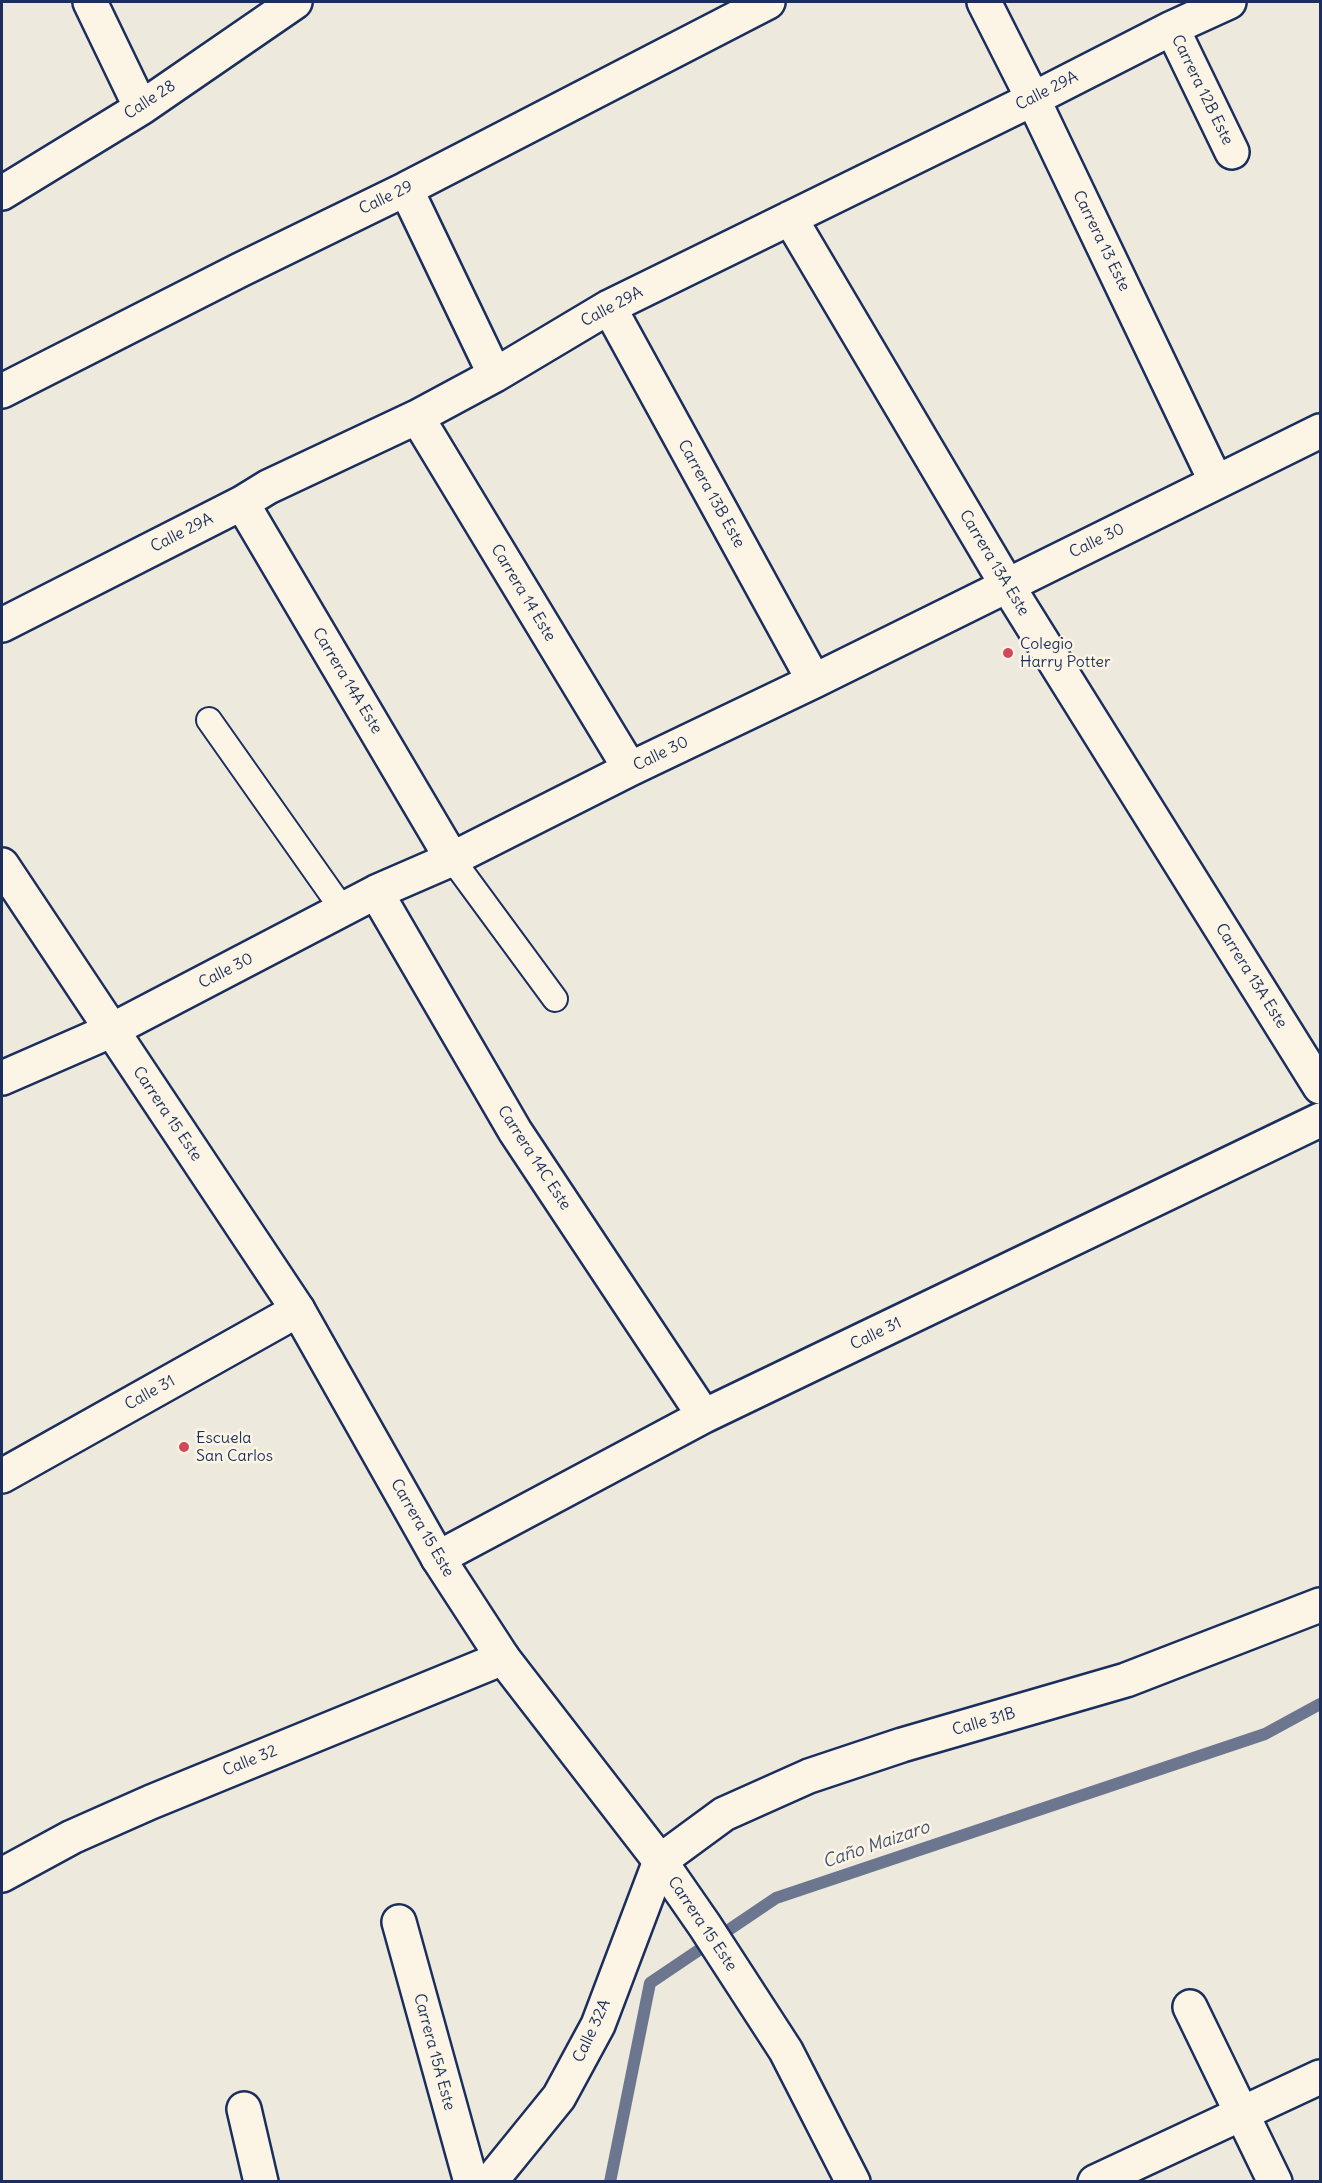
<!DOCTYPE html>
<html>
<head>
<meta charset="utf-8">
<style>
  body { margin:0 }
  #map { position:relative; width:1322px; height:2183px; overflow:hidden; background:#eee9dd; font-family:Delius,sans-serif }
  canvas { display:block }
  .frame { position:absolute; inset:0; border:3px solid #1b2f5e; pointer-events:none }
</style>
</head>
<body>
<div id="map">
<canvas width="1322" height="2183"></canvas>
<div class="frame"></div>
</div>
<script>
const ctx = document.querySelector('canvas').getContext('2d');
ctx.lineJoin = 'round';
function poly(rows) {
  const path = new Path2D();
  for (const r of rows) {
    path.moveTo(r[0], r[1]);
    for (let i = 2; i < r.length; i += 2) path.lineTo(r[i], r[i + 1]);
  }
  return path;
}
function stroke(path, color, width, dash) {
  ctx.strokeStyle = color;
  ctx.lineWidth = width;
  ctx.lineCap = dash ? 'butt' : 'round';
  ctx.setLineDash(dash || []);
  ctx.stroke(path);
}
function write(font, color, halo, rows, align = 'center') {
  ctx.font = font + ' Delius,sans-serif';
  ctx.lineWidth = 5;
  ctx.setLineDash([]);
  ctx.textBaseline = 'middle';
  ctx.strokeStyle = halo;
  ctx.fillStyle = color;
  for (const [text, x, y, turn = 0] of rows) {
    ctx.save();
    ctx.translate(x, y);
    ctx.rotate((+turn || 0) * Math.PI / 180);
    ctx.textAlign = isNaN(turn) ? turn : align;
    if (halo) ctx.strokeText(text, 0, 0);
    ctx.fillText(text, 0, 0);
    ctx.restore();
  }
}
stroke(poly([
  [610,2182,650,1983,776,1898,1265,1734,1320,1704]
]), '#6c778f', 12);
const service = poly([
  [209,720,343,910],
  [452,859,555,999]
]);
const minor = poly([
  [90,2,141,108],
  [984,2,1033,99,1216,482],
  [1172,28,1232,152],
  [406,189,495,375],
  [2,193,141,108,295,2],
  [790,218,1007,585,1320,1087],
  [609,307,814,681],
  [2,391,240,270,406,189,768,2],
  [417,417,630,769],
  [242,503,452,859],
  [2,625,242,503,268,487,417,417,495,375,609,307,1033,99,1172,28,1229,2],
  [376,892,515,1131,704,1416],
  [2,1078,110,1031,376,892,452,859,630,769,814,681,1320,431],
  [2,1476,298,1310],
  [438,1558,704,1416,1320,1120],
  [2,1875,72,1837,151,1802,503,1658],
  [399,1922,471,2182],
  [1190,2007,1275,2182],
  [244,2109,261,2182],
  [490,2182,559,2097,598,2025,660,1861,724,1814,809,1776,902,1745,1126,1680,1320,1605],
  [1095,2182,1320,2077]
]);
const tertiary = poly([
  [2,865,298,1310,438,1558,503,1658,660,1861,705,1926,786,2051,853,2182]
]);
stroke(service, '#1b2f5e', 28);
stroke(minor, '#1b2f5e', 38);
stroke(tertiary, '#1b2f5e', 38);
stroke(service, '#fcf5e5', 24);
stroke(minor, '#fcf5e5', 33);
stroke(tertiary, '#fcf5e5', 33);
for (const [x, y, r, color] of [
  [1008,653,6,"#d1495b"],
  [184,1447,6,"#d1495b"]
]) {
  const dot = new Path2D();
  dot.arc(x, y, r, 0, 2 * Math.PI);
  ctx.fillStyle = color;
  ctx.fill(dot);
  stroke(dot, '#fcf5e5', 2);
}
write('16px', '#1b2f5e', '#fcf5e5', [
  ["Carrera 12B Este",1202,90,64],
  ["Calle 29A",1047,91,-27],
  ["Calle 28",150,100,-33],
  ["Calle 29",386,198,-26],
  ["Carrera 13 Este",1101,241,64],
  ["Calle 29A",612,307,-28],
  ["Carrera 13B Este",711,494,61],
  ["Calle 29A",182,533,-27],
  ["Calle 30",1097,541,-26],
  ["Carrera 13A Este",994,563,59],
  ["Carrera 14 Este",523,593,59],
  ["Carrera 14A Este",347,681,59],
  ["Calle 30",661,754,-26],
  ["Calle 30",226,971,-27],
  ["Carrera 13A Este",1251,976,58],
  ["Carrera 15 Este",167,1114,56],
  ["Carrera 14C Este",534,1158,57],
  ["Calle 31",876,1334,-26],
  ["Calle 31",150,1393,-29],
  ["Carrera 15 Este",422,1528,60],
  ["Calle 31B",984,1722,-16],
  ["Calle 32",250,1761,-22],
  ["Carrera 15 Este",702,1924,56],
  ["Calle 32A",592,2031,-65],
  ["Carrera 15A Este",434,2052,75]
]);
write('16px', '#1b2f5e', '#fcf5e5', [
  ["Colegio",1020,644],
  ["Harry Potter",1020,662],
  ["Escuela",196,1438],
  ["San Carlos",196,1456]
], 'left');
write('italic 18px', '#445376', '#fcf5e5', [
  ["Caño Maizaro",876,1845,-19]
]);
</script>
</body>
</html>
